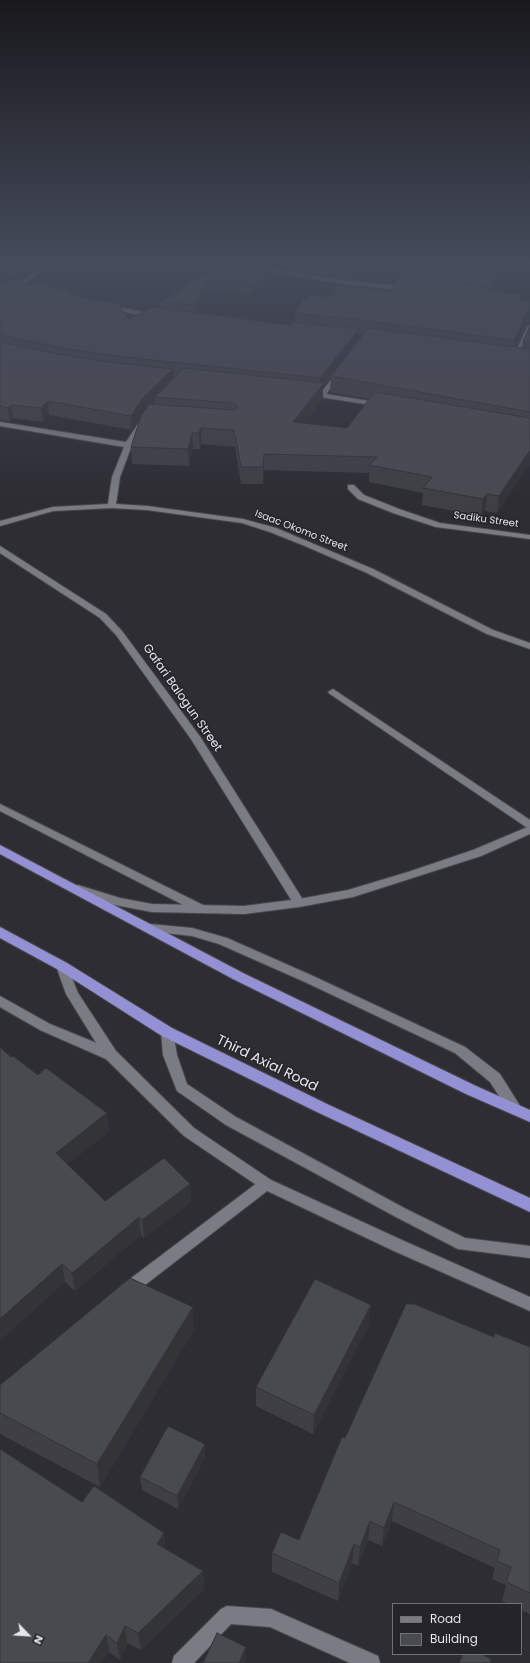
<!DOCTYPE html>
<html>
<head>
<meta charset="utf-8">
<style>
  body { margin:0 }
  #map { position:relative; width:530px; height:1663px; overflow:hidden; background:#2e2d34; font-family:Poppins,sans-serif }
  canvas { display:block }
  .legend { position:absolute; left:392px; top:1603px; width:130px; height:52px; box-sizing:border-box; background:#24242a; border:1px solid #717177; margin:0; padding:5px 7px; list-style:none; font-size:12px; color:#e5e5ea }
  .legend li { display:flex; align-items:center; gap:8px; height:20px }
  .legend b { width:20px; border:1px solid #717177 }
  .north { position:absolute; left:8px; top:1615px; width:40px; height:40px; -webkit-text-stroke:3px #24242a; paint-order:stroke; rotate:115deg; font-size:11px; font-weight:700; line-height:16px; text-align:center; color:#e5e5ea }
  .north::after { content:''; display:block; margin:auto; width:14px; height:18px; background:#e5e5ea; clip-path:polygon(50% 0,100% 100%,50% 72%,0 100%) }
</style>
</head>
<body>
<div id="map">
<canvas width="530" height="1663"></canvas>
<ul class="legend">
<li><b style="height:5px;background:#7b7b83"></b>Road</li>
<li><b style="height:11px;background:#494950"></b>Building</li>
</ul>
<div class="north">N</div>
</div>
<script>
const ctx = document.querySelector('canvas').getContext('2d');
ctx.lineJoin = 'round';
function poly(rows) {
  const path = new Path2D();
  for (const r of rows) {
    path.moveTo(r[0], r[1]);
    for (let i = 2; i < r.length; i += 2) path.lineTo(r[i], r[i + 1]);
  }
  return path;
}
function stroke(path, color, width, dash) {
  ctx.strokeStyle = color;
  ctx.lineWidth = width;
  ctx.lineCap = dash ? 'butt' : 'round';
  ctx.setLineDash(dash || []);
  ctx.stroke(path);
}
function fill(path, color) {
  ctx.fillStyle = color;
  ctx.fill(path, 'evenodd');
}
function write(font, color, halo, rows, align = 'center') {
  ctx.font = font + ' Poppins,sans-serif';
  ctx.lineWidth = 3;
  ctx.setLineDash([]);
  ctx.textBaseline = 'middle';
  ctx.strokeStyle = halo;
  ctx.fillStyle = color;
  for (const [text, x, y, turn = 0] of rows) {
    ctx.save();
    ctx.translate(x, y);
    ctx.rotate((+turn || 0) * Math.PI / 180);
    ctx.textAlign = isNaN(turn) ? turn : align;
    if (halo) ctx.strokeText(text, 0, 0);
    ctx.fillText(text, 0, 0);
    ctx.restore();
  }
}
const service = poly([
  [150,924,192,928,227,938,313,976,465,1047,500,1074,522,1109,520,1113,515,1114,510,1113,490,1082,455,1053,305,982,219,944,192,936,146,931,144,928,146,925,150,924],
  [167,1027,172,1029,173,1032,177,1055,187,1084,236,1117,406,1209,465,1238,530,1246,530,1258,458,1249,396,1217,226,1125,177,1091,163,1055,161,1032,162,1029,167,1027]
]);
const minor = poly([
  [43,266,50,266,16,290,0,298,0,294,12,288,43,266],
  [239,266,254,266,344,280,408,287,411,289,408,291,344,284,239,266],
  [108,305,154,314,157,316,154,318,106,308,105,307,108,305],
  [530,325,530,334,518,360,513,361,512,360,527,327,530,325],
  [339,371,342,373,326,394,381,403,384,403,384,407,307,395,305,394,309,392,320,394,337,372,339,371],
  [141,419,147,419,148,421,132,445,120,477,116,504,147,506,243,519,276,528,373,569,493,630,530,643,530,649,487,634,367,573,305,546,270,532,242,523,147,510,112,508,53,511,0,526,0,521,53,507,108,504,112,477,124,447,0,426,0,422,126,442,141,419],
  [348,485,354,485,364,495,399,509,440,523,530,535,530,539,436,527,393,513,358,499,348,489,348,485],
  [0,546,106,614,122,631,201,738,305,903,303,906,295,906,191,739,116,635,100,618,0,553,0,546],
  [333,689,530,820,530,828,526,827,330,694,328,692,333,689],
  [0,804,205,906,207,909,205,912,197,912,0,811,0,804],
  [0,996,50,1024,116,1051,118,1055,116,1059,111,1060,106,1059,40,1030,0,1007,0,996],
  [266,1178,271,1180,273,1184,271,1188,132,1295,127,1297,122,1295,119,1290,122,1285,261,1180,266,1178],
  [227,1606,271,1609,378,1656,380,1663,350,1663,270,1627,231,1624,194,1663,172,1663,174,1656,221,1609,227,1606]
]);
const tertiary = poly([
  [530,826,530,834,481,856,353,897,299,907,244,914,152,912,115,905,74,892,72,889,74,886,78,885,120,898,152,904,244,906,299,899,348,890,408,872,473,850,530,826],
  [62,962,66,963,78,993,116,1051,194,1128,271,1180,404,1241,530,1297,530,1311,394,1251,261,1188,184,1136,106,1059,66,994,56,966,58,963,62,962]
]);
const motorway = poly([
  [0,845,243,973,476,1086,530,1110,530,1122,466,1094,233,979,0,854,0,845],
  [0,927,67,963,172,1028,327,1104,530,1198,530,1212,317,1112,162,1036,57,969,0,938,0,927]
]);
stroke(service, '#48484d', 2);
stroke(minor, '#48484d', 2);
stroke(tertiary, '#48484d', 2);
stroke(motorway, '#48484d', 2);
fill(service, '#7b7b83');
fill(minor, '#7b7b83');
fill(tertiary, '#7b7b83');
fill(motorway, '#9490d4');
fill(poly([
  [0,266,36,266,3,282,3,285,74,296,129,320,161,308,161,302,220,266,270,279,252,295,211,290,197,313,290,325,295,322,295,313,330,297,391,291,403,278,403,276,409,266,503,266,493,282,492,291,520,300,530,301,530,324,526,326,516,348,522,348,523,342,530,326,530,465,526,469,497,513,485,511,481,516,422,505,423,493,369,482,369,473,264,470,263,484,241,484,235,447,201,444,200,449,193,449,189,466,132,464,131,447,143,413,132,430,49,415,43,422,13,418,10,421,0,420],
  [358,335,363,335,358,341],
  [331,377,330,392,369,399,347,428,304,423,323,399,323,386],
  [296,266,370,266,354,280,296,270],
  [11,1057,109,1132,67,1164,105,1201,190,1184,191,1202,144,1238,141,1235,75,1291,65,1282],
  [369,1324,313,1434,256,1406,256,1387],
  [194,1330,100,1487,0,1434,0,1385],
  [494,1337,530,1347,530,1614,521,1610,521,1604,509,1604,502,1601,506,1585,492,1579,495,1568,392,1521,382,1546,368,1540,358,1566,352,1563,338,1601,272,1572,272,1553,299,1540,345,1438],
  [205,1444,205,1457,178,1509,142,1490,140,1477],
  [82,1502,164,1533,165,1549,203,1571,204,1589,141,1650,127,1643,120,1660,109,1652]
]), '#3f3f45');
fill(poly([
  [9,266,36,266,3,282,4,290,0,293,0,270],
  [359,266,370,266,354,280,354,270],
  [498,266,503,266,493,282,492,291,490,295,491,286,489,281],
  [270,268,270,279,252,295,252,284],
  [210,278,211,290,195,317,194,305],
  [74,292,75,304,69,295],
  [530,310,530,324,526,326,512,355,514,340,527,312],
  [359,329,358,342,323,386,323,399,293,438,293,422,319,388,320,378],
  [173,369,174,382,155,397,155,401,143,413,132,430,131,416,142,399],
  [48,401,49,415,43,422,41,408],
  [11,405,13,418,10,421,8,408],
  [201,428,201,444,200,449,199,433],
  [192,433,193,449,189,466,188,449],
  [530,451,530,465,526,469,497,513,499,496,528,453],
  [264,454,264,470,263,484,263,467],
  [487,494,485,511,481,516,483,499],
  [107,1113,109,1132,58,1171,56,1153],
  [190,1184,191,1202,144,1238,142,1220],
  [139,1217,141,1235,75,1291,72,1273],
  [62,1264,65,1282,0,1341,0,1319],
  [371,1305,369,1324,313,1434,314,1415],
  [193,1307,194,1330,100,1487,97,1464],
  [205,1444,205,1457,178,1509,177,1496],
  [394,1502,392,1521,382,1546,384,1528],
  [370,1521,368,1540,358,1566,360,1547],
  [164,1533,165,1551,157,1544],
  [354,1544,352,1563,338,1601,339,1583],
  [203,1571,204,1589,141,1650,138,1633],
  [125,1626,127,1643,120,1660,117,1643],
  [106,1635,109,1652,102,1663,88,1663],
  [246,1647,246,1663,239,1663]
]), '#333338');
const building = poly([
  [0,266,9,266,0,270,0,266],
  [220,266,262,266,270,268,252,284,210,278,194,305,161,302,220,266],
  [330,266,359,266,354,270,330,266],
  [409,266,498,266,489,281,493,282,491,286,403,276,409,266],
  [399,277,487,287,485,291,521,294,519,300,530,301,530,310,527,312,514,340,367,321,295,313,304,298,308,298,310,295,330,297,335,286,391,291,399,277],
  [14,280,74,292,69,295,118,304,129,320,151,307,290,325,292,322,359,329,320,378,107,355,58,347,0,335,0,286,14,280],
  [530,326,530,343,523,342,530,326],
  [368,328,530,349,530,412,331,376,368,328],
  [0,342,58,354,107,362,173,369,142,399,131,416,48,401,41,408,11,405,8,408,0,406,0,342],
  [184,368,324,383,293,422,347,428,375,392,530,418,530,451,528,453,499,496,487,494,483,499,423,488,432,477,369,465,377,457,264,454,263,467,241,467,234,430,201,428,199,433,192,433,188,449,131,447,141,416,149,404,234,410,239,407,234,403,155,397,184,368],
  [0,1047,11,1057,13,1056,38,1075,46,1068,107,1113,56,1153,105,1201,164,1158,190,1184,142,1220,139,1217,72,1273,62,1264,0,1319,0,1047],
  [130,1278,193,1307,97,1464,0,1413,0,1385,130,1278],
  [315,1279,371,1305,314,1415,256,1387,315,1279],
  [406,1304,414,1304,494,1337,495,1333,530,1347,530,1593,506,1582,511,1567,497,1561,500,1550,394,1502,384,1528,370,1521,360,1547,354,1544,339,1583,272,1553,281,1532,299,1540,342,1437,345,1438,406,1304],
  [168,1426,205,1444,177,1496,140,1477,168,1426],
  [0,1449,82,1502,94,1486,164,1533,157,1544,203,1571,138,1633,125,1626,117,1643,106,1635,88,1663,0,1663,0,1449],
  [217,1633,246,1647,239,1663,203,1663,217,1633],
  [463,1654,481,1654,491,1659,489,1663,459,1663,463,1654]
]);
fill(building, '#494950');
stroke(building, '#333338', 1);
const sky = ctx.createLinearGradient(0, 0, 0, 499);
sky.addColorStop(0, '#19191d');
sky.addColorStop(0.53, '#464c5c');
sky.addColorStop(1, '#464c5c00');
ctx.fillStyle = sky;
ctx.fillRect(0, 0, 530, 499);
write('10px', '#e5e5ea', '#24242a', [
  ["Sadiku Street",486,520,8],
  ["Isaac Okomo Street",301,531,21]
]);
write('12px', '#e5e5ea', '#24242a', [
  ["Gafari Balogun Street",182,698,55]
]);
write('14px', '#e5e5ea', '#24242a', [
  ["Third Axial Road",267,1064,26]
]);
</script>
</body>
</html>
